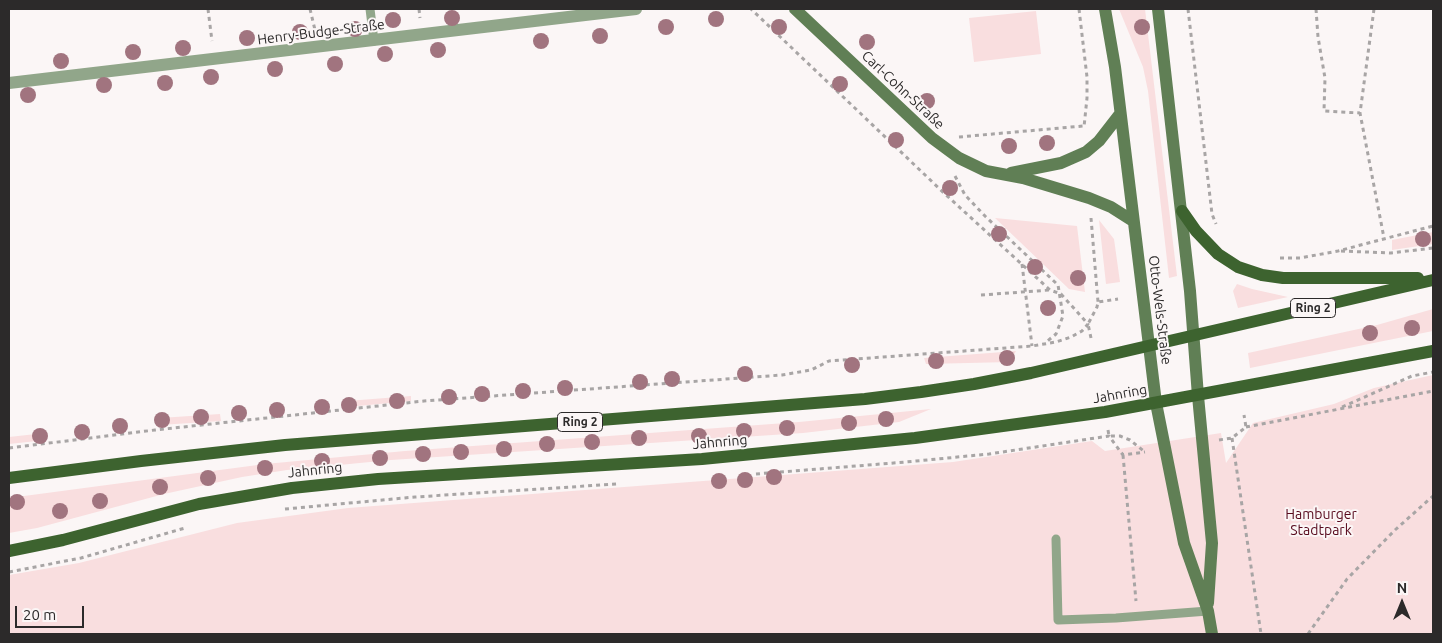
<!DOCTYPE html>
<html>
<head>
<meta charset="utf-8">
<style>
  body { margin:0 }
  #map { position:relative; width:1442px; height:643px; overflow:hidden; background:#fbf6f6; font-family:Ubuntu,sans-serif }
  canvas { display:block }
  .frame { position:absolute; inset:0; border:10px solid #2c2a2a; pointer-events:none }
  .north { position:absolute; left:1377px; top:578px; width:50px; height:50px; -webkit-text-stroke:4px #fbf6f6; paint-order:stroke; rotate:0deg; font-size:14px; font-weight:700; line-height:20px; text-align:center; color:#2c2a2a }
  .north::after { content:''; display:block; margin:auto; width:18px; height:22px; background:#2c2a2a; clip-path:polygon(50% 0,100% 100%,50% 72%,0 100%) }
  .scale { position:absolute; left:15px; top:606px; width:69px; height:22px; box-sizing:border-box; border:2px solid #2c2a2a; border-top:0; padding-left:6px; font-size:15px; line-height:18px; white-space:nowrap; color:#2c2a2a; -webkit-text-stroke:4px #fbf6f6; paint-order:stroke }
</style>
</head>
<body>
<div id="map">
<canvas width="1442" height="643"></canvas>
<div class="frame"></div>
<div class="north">N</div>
<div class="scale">20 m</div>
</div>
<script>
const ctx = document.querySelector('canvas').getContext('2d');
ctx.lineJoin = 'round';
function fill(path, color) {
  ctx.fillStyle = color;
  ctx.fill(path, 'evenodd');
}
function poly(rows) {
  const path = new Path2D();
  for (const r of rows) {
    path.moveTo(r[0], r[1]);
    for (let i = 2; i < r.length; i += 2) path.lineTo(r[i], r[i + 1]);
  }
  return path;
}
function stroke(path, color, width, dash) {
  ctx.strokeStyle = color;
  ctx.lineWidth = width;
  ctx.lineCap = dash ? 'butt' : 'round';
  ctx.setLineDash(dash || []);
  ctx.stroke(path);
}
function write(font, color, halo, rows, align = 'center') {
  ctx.font = font + ' Ubuntu,sans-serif';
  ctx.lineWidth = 4;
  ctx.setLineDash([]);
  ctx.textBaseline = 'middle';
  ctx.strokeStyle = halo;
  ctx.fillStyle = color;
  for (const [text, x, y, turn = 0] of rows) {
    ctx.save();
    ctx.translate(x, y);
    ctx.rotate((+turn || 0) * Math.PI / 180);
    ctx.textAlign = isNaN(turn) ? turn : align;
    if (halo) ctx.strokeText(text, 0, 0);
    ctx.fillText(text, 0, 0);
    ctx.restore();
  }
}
fill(poly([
  [1119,9,1145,9,1177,276,1169,278,1148,91,1143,67],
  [1036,11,1041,54,974,62,969,18],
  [995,218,1077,226,1085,292,1069,289],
  [1099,220,1114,239,1120,282,1106,284],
  [1433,232,1433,244,1392,250,1392,240],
  [1237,284,1252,289,1288,297,1238,308,1233,291],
  [1433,309,1433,331,1250,368,1248,353,1377,325],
  [1016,351,1010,362,926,364,924,358],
  [1433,375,1433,634,9,634,9,575,79,563,237,523,348,508,953,462,1092,441,1105,451,1221,433,1226,463,1253,423,1334,404,1374,388],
  [411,396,411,401,347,407,347,401],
  [931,409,899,422,803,433,391,460,287,470,242,477,164,494,37,528,9,533,9,498,265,464,405,451,799,422],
  [220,414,221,421,160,425,160,418],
  [45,433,46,440,9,444,9,437]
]), '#f9dedf');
stroke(poly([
  [208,9,212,41],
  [310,9,315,30],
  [419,9,420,18],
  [1079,9,1087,77,1087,98,1084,127],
  [1188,9,1212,214,1216,224],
  [1316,9,1318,37,1325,78,1324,111,1360,113],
  [1374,9,1360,113,1384,238],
  [959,137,1083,126],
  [955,176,965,195,985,216,1058,285,1063,316,1056,334,1045,343],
  [1091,218,1098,302],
  [1341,251,1391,253,1433,248],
  [1280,258,1300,258,1338,251,1433,226],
  [1022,264,1032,346],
  [981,295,1050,290],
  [1091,338,1088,324,1097,307,1098,302,1118,299],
  [1342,407,1412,376,1433,372],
  [1246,427,1433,391],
  [1108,430,1109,436,1120,436,1130,440,1145,452],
  [1232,438,1261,634],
  [1219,440,1232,438,1246,427,1244,415],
  [9,448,155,430,424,401,782,375,811,370,829,361,1032,346,1056,342,1071,337,1082,331,1088,324,1061,294,1050,290,945,194,751,9],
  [1123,455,1136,601],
  [756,474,906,462,989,454,1109,436,1123,455,1145,452],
  [285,509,415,497,617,484],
  [9,572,81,558,185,528],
  [1308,634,1347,579,1395,530,1433,496]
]), '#a8a5a5', 3, [4, 4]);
stroke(poly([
  [370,9,374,41],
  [1056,539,1058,620,1116,618,1208,611]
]), '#91a68a', 9);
stroke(poly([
  [9,83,636,9]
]), '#91a68a', 12);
stroke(poly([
  [795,9,932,138,959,158,986,171,1023,178,1089,198,1111,207,1133,221],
  [1105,9,1115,67,1156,403,1184,543,1208,611,1212,634],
  [1158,9,1190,291,1198,396,1212,543,1208,603],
  [1011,173,1061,163,1086,152,1099,141,1120,114]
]), '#607f55', 12);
stroke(poly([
  [1182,211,1196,231,1218,254,1238,267,1262,275,1283,278,1418,278],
  [9,478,141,461,285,445,865,399,921,392,974,384,1031,373,1433,280],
  [9,551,63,540,199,504,292,488,378,479,702,459,915,438,1105,412,1433,351]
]), '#3d632f', 12);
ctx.fillStyle = '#a1747f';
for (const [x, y] of [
  [452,18],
  [716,19],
  [393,20],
  [666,27],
  [779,27],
  [1142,27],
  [355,29],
  [300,32],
  [600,36],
  [247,38],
  [541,41],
  [867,42],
  [183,48],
  [438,50],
  [133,52],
  [385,54],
  [61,61],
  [335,64],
  [275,69],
  [211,77],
  [165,83],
  [840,84],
  [104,85],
  [28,95],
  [927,101],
  [896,140],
  [1047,143],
  [1009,146],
  [950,188],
  [999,234],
  [1423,239],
  [1035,267],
  [1078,278],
  [1048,308],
  [1412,328],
  [1370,333],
  [1007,358],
  [936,361],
  [852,365],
  [745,374],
  [672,379],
  [640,382],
  [565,388],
  [523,391],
  [482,394],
  [449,397],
  [397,401],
  [349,405],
  [322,407],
  [277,410],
  [239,413],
  [201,417],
  [886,419],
  [162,420],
  [849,423],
  [120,426],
  [787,428],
  [744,431],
  [82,432],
  [40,436],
  [699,436],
  [639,438],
  [592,442],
  [547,444],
  [504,449],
  [461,452],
  [423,454],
  [380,458],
  [322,461],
  [265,468],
  [774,477],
  [208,478],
  [745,480],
  [719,481],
  [160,487],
  [100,501],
  [17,502],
  [60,511]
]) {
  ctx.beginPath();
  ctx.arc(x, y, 8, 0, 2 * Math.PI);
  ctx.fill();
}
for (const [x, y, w] of [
  [1313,308,45],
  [580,422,45]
]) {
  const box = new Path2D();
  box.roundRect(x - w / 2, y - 9.5, w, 19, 4);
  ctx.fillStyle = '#fbf6f6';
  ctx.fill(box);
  stroke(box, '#2c2a2a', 1);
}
write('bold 12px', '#2c2a2a', null, [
  ["Ring 2",1313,308],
  ["Ring 2",580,422]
]);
write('14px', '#2c2a2a', '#fbf6f6', [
  ["Henry-Budge-Straße",321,32,-7],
  ["Carl-Cohn-Straße",903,90,43],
  ["Otto-Wels-Straße",1160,310,83],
  ["Jahnring",1120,394,-10],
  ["Jahnring",720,442,-5],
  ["Jahnring",315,470,-6]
]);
write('14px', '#580a1d', '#fbf6f6', [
  ["Hamburger",1321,514],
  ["Stadtpark",1321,530]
]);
</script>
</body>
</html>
